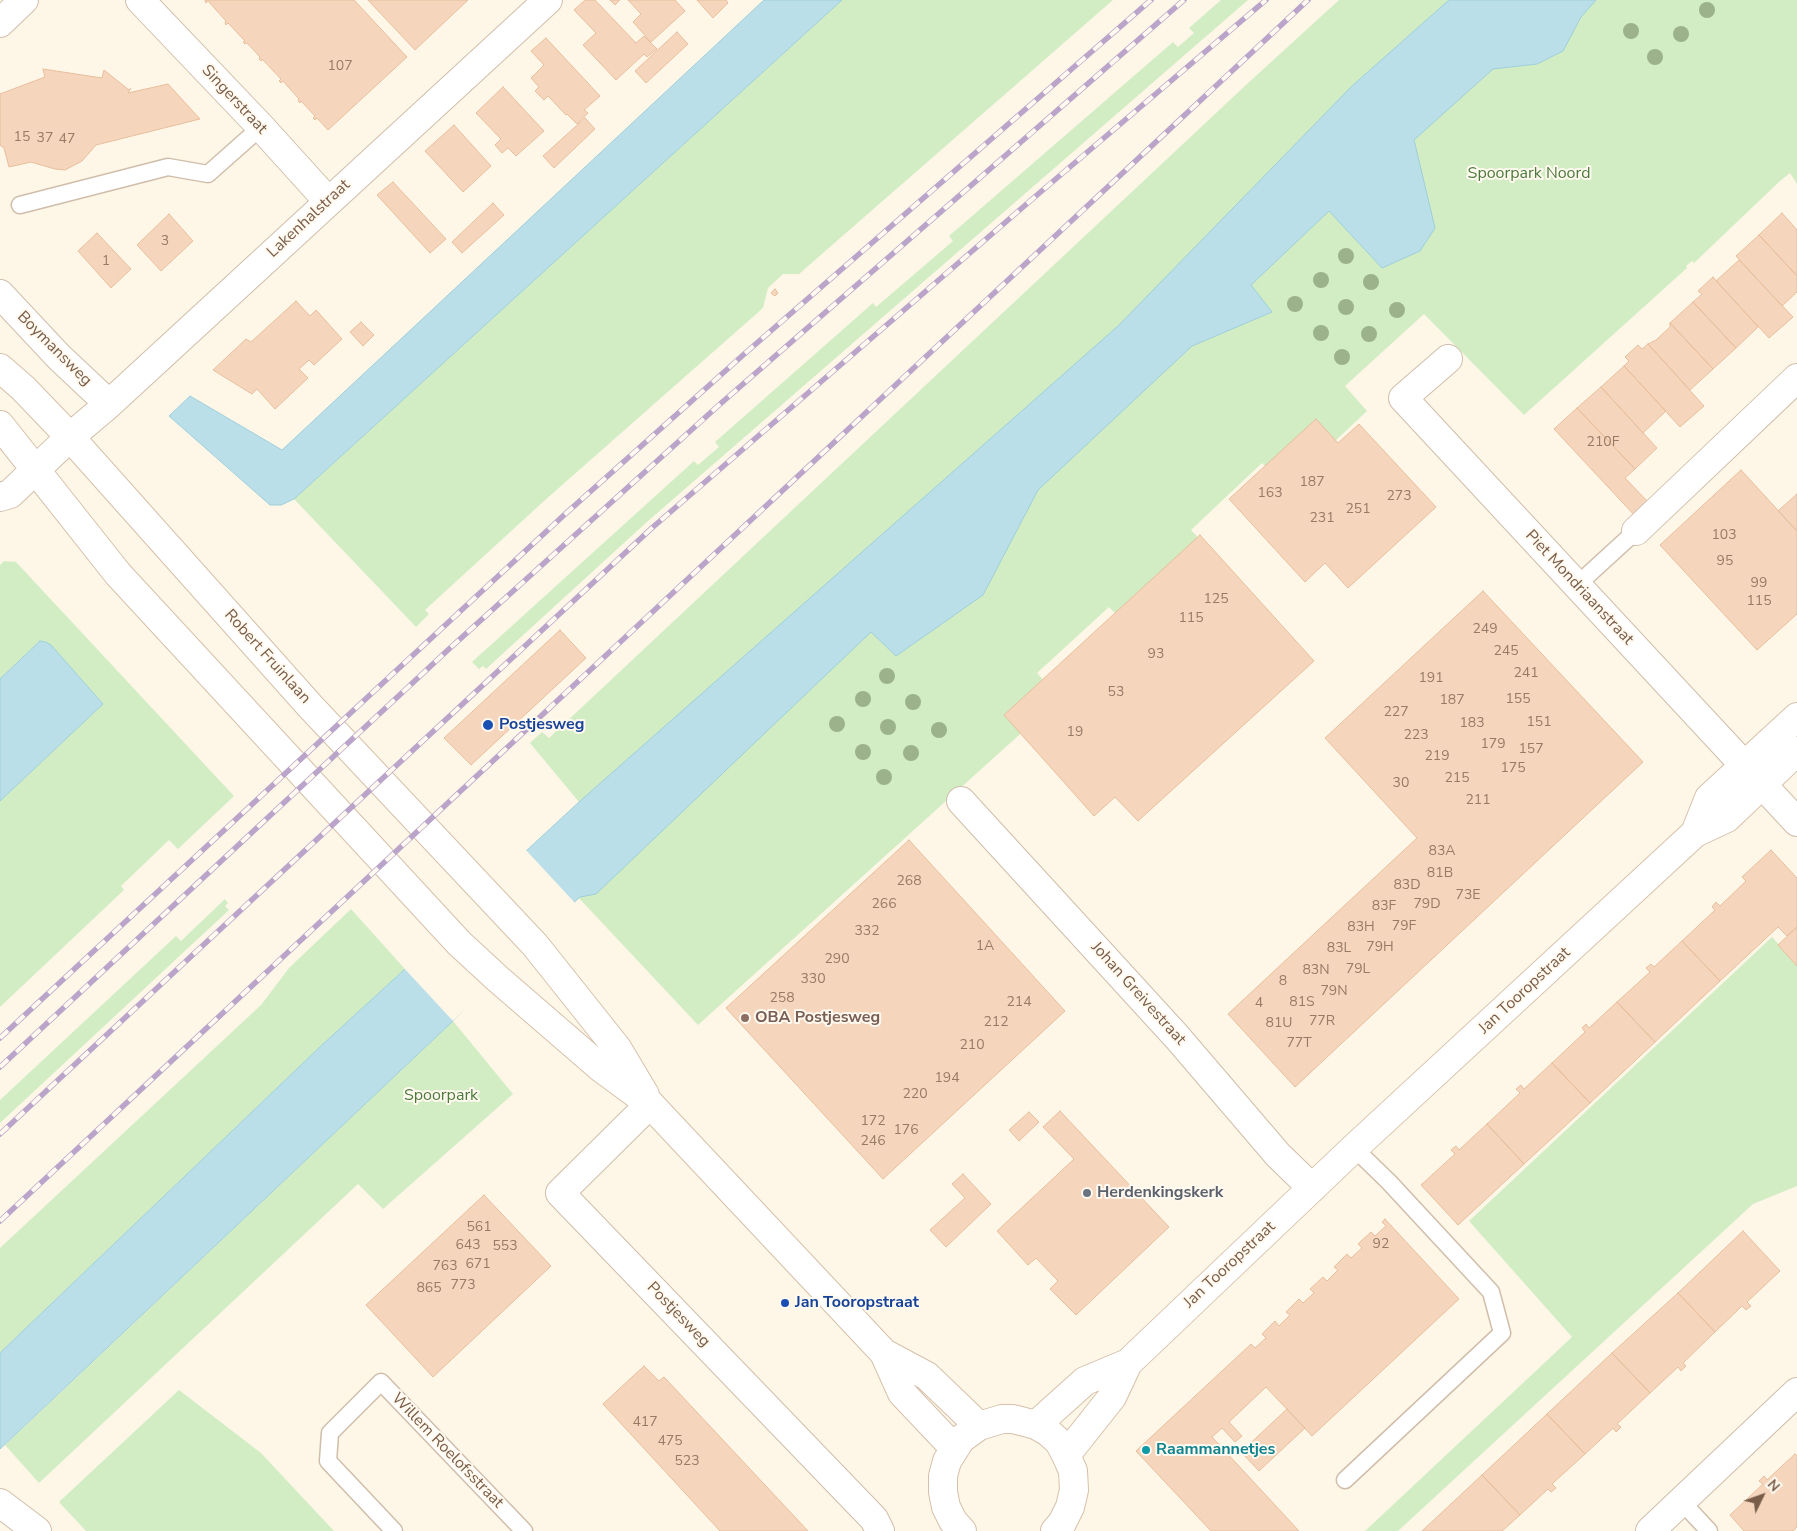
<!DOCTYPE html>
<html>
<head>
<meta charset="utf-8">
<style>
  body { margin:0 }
  #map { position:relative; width:1797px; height:1531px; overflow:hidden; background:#fef6e7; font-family:"Nunito Sans",sans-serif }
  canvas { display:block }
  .north { position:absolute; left:1737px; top:1471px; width:50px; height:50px; -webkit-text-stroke:4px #fff9ef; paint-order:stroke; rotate:48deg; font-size:14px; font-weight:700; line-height:20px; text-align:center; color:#795d49 }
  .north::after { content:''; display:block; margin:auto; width:18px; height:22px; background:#795d49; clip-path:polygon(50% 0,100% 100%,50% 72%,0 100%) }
</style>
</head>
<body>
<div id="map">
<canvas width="1797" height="1531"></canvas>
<div class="north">N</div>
</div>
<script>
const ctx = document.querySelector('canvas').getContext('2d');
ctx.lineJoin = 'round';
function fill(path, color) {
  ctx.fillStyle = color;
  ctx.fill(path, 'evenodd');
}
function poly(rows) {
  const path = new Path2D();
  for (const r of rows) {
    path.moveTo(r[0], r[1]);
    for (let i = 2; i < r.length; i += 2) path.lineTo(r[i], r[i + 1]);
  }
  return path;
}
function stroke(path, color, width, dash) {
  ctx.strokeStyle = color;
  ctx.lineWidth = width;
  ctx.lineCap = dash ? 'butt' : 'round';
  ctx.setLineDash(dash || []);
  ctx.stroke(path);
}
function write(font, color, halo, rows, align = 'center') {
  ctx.font = font + ' "Nunito Sans",sans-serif';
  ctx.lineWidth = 4;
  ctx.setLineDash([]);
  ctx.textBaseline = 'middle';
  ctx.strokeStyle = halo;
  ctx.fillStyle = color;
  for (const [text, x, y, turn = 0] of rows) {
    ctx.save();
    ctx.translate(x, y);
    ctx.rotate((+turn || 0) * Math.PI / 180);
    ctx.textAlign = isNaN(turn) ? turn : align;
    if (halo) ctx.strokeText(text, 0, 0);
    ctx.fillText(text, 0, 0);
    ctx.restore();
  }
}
fill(poly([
  [842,0,1113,0,799,274,783,274,768,288,763,308,544,501,425,610,429,614,416,627,294,499],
  [1221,0,1248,0,648,521,486,669,483,666,479,669,472,662,694,461,698,465,719,447,715,442,873,303,876,307,953,241,949,236,1173,42,1178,47,1194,33,1189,28],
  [1339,0,1797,0,1797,184,1790,173,1780,181,1694,263,1692,261,1686,266,1687,268,1524,415,1424,314,1345,386,1367,411,1285,488,1262,463,1191,530,1214,554,1132,631,1109,607,1037,673,1060,698,698,1025,531,847,579,802,530,743,542,732,549,738,1247,84],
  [4,561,16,562,234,796,178,849,169,840,121,886,124,890,0,1007,0,801,103,704,46,642,40,641,0,679,0,565],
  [225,899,228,903,225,906,229,910,0,1123,0,1100,176,936,181,941],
  [351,909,405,969,322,1045,0,1353,0,1248,261,1005,289,968],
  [1772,937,1797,964,1797,1186,1753,1204,1398,1531,1365,1531,1572,1337,1469,1221],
  [453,1021,513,1094,383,1209,358,1184,39,1483,5,1445],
  [179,1390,261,1453,334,1531,86,1531,59,1502]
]), '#d2edc4');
const water = poly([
  [764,0,842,0,294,499,281,505,270,505,169,416,190,396,282,450,764,0],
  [1449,0,1596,0,1581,17,1563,51,1537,64,1493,69,1414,140,1435,228,1420,251,1382,268,1329,211,1251,285,1272,312,1192,346,1038,490,983,595,896,656,871,632,596,894,580,897,533,941,453,1021,0,1449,0,1353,2,1351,322,1045,405,969,485,889,579,802,1118,326,1352,86,1449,0],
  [40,641,46,642,51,645,103,704,0,801,0,679,40,641]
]);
fill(water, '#badfe9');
stroke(water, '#9fcfdb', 1);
fill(poly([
  [525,849,576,904,453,1021,403,967,483,887]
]), '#fef6e7');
const building = poly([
  [205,0,354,0,407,57,328,130,317,118,315,120,313,118,315,116,301,101,300,103,298,100,299,99,283,81,281,83,279,81,281,79,262,59,261,61,259,59,260,57,247,43,245,44,243,42,245,41,228,23,226,25,225,23,226,21,208,1,206,3,205,0],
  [368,0,468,0,415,50,368,0],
  [585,0,595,0,636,43,644,36,657,49,647,57,644,54,616,80,583,45,596,33,574,10,585,0],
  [610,0,620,0,615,5,610,0],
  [628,0,675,0,685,11,651,42,633,22,641,14,628,0],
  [697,0,726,0,728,3,713,18,697,0],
  [677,32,688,44,646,83,635,71,677,32],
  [546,38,600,96,584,110,588,113,577,124,567,114,566,115,548,96,544,100,535,91,539,87,531,78,544,65,531,51,546,38],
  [43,69,102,78,104,70,129,90,131,88,128,93,168,84,200,119,96,145,82,161,65,170,55,169,31,162,9,167,4,148,0,145,0,94,45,77,43,69],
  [503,87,544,131,516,156,508,148,502,153,495,145,501,139,476,113,503,87],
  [585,118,595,129,554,168,543,156,585,118],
  [454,125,491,166,463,192,425,151,454,125],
  [393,182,446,239,430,253,377,195,393,182],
  [493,203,504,215,462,253,452,242,493,203],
  [1782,213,1797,230,1797,276,1759,235,1782,213],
  [169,214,193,241,161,271,137,245,169,214],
  [97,233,131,269,111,288,78,251,97,233],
  [1759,235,1797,276,1797,292,1782,306,1736,256,1759,235],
  [1739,260,1793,317,1769,338,1716,281,1739,260],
  [1713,277,1758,327,1736,348,1693,302,1702,294,1698,291,1713,277],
  [775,289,778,293,775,296,771,293,775,289],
  [296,301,310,316,316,310,342,339,314,365,309,360,299,369,308,378,275,409,257,389,252,394,213,370,246,339,251,342,296,301],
  [1693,302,1736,348,1713,369,1670,323,1693,302],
  [361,322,374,335,363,346,350,332,361,322],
  [1670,323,1713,369,1690,390,1648,344,1656,340,1670,327,1670,323],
  [1648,344,1704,406,1680,427,1624,366,1629,361,1625,357,1638,345,1642,349,1648,344],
  [1624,366,1666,411,1643,433,1601,387,1624,366],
  [1601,387,1657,448,1635,469,1577,408,1601,387],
  [1577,408,1635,469,1625,478,1650,504,1636,517,1554,429,1577,408],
  [1316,419,1338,443,1359,424,1436,507,1348,588,1325,563,1305,582,1229,499,1316,419],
  [1741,470,1797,531,1797,614,1757,650,1660,545,1741,470],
  [1797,494,1797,531,1778,511,1797,494],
  [1200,535,1314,661,1138,821,1115,797,1094,816,1004,715,1200,535],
  [1483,591,1643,762,1295,1087,1228,1014,1417,838,1325,738,1483,591],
  [560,630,586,658,471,765,444,738,560,630],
  [909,840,1065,1011,883,1179,726,1008,909,840],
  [1771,850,1797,878,1797,927,1787,936,1778,927,1720,981,1682,941,1715,910,1712,907,1716,902,1720,906,1746,881,1742,877,1771,850],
  [1797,927,1797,966,1778,945,1797,927],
  [1682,941,1720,981,1655,1042,1617,1002,1650,972,1646,968,1651,964,1654,967,1682,941],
  [1617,1002,1655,1042,1590,1103,1552,1063,1585,1032,1582,1028,1586,1024,1589,1028,1617,1002],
  [1552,1063,1590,1103,1524,1164,1487,1124,1520,1093,1516,1089,1521,1085,1524,1089,1552,1063],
  [1060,1111,1169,1227,1076,1315,1050,1289,1058,1281,1036,1258,1028,1265,997,1231,1074,1159,1043,1127,1060,1111],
  [1029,1112,1039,1122,1019,1141,1009,1130,1029,1112],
  [1487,1124,1524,1164,1458,1225,1421,1185,1455,1154,1451,1150,1456,1146,1459,1150,1487,1124],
  [963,1174,991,1204,946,1247,930,1230,965,1198,952,1184,963,1174],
  [484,1195,551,1266,433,1377,366,1305,484,1195],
  [1385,1219,1459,1299,1312,1436,1266,1387,1229,1422,1242,1436,1235,1442,1222,1428,1212,1437,1299,1531,1211,1531,1136,1451,1251,1344,1255,1348,1266,1338,1262,1334,1275,1321,1279,1326,1290,1315,1286,1312,1299,1299,1303,1303,1314,1293,1310,1289,1323,1277,1327,1281,1338,1270,1334,1267,1347,1254,1351,1258,1362,1248,1358,1244,1371,1232,1375,1236,1386,1226,1382,1222,1385,1219],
  [1743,1231,1780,1271,1747,1302,1751,1306,1746,1310,1742,1306,1715,1332,1678,1293,1743,1231],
  [1678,1293,1715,1332,1683,1363,1686,1366,1681,1371,1678,1367,1650,1393,1612,1353,1678,1293],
  [1612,1353,1650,1393,1617,1424,1621,1427,1616,1432,1613,1428,1585,1454,1547,1414,1612,1353],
  [644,1366,659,1381,664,1377,808,1531,720,1531,603,1404,644,1366],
  [1287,1409,1305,1428,1259,1471,1241,1452,1287,1409],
  [1547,1414,1585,1454,1552,1484,1556,1488,1551,1492,1548,1489,1520,1515,1482,1475,1547,1414],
  [1795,1454,1797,1456,1797,1527,1793,1531,1744,1531,1730,1515,1763,1484,1759,1481,1764,1476,1767,1480,1795,1454],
  [1482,1475,1520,1515,1502,1531,1422,1531,1482,1475]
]);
fill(building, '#f5d6bd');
stroke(building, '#e8be9c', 1);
const lane = poly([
  [20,205,168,167,208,174,261,127],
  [1577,585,1636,531],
  [1345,1480,1502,1333,1491,1292,1389,1182,1354,1148],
  [1682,1502,1709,1531],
  [394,1531,328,1461,330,1433,381,1382,524,1531]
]);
const street = poly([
  [140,0,261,127,328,201],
  [0,23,24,0],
  [0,294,59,357,109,404],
  [1448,359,1403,398,1797,822],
  [0,497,10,494,70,437,109,404,548,0],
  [1636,531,1797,378],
  [961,801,1177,1037,1278,1155,1312,1188],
  [650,1104,560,1193,874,1519,880,1531],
  [0,1503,37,1531],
  [1650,1531,1797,1392]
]);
const secondary = poly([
  [0,368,23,388,70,437,310,706,535,945,617,1048,645,1095],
  [0,425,118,574,459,943,498,979,601,1068,650,1104,884,1353,902,1393,954,1448],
  [1695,833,1709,798,1797,717],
  [884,1353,927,1376,979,1426],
  [1036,1425,1085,1381,1128,1363],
  [1066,1455,1112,1397,1128,1363,1354,1148,1695,833,1727,818,1797,751],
  [962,1531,953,1521,946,1507,943,1492,943,1476,947,1461,961,1439,979,1426,1002,1419,1013,1419,1036,1425,1048,1432,1059,1442,1066,1455,1073,1471,1074,1490,1070,1507,1062,1523,1055,1531]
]);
stroke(lane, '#d0beab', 19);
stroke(street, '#d0beab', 30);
stroke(secondary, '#d6c1ab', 30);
stroke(lane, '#fff', 16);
stroke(street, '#fff', 28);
stroke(secondary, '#fff', 28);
const rail = poly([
  [0,1038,563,516,742,356,1151,0],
  [0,1067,449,649,719,405,1184,0],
  [0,1134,653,527,1037,195,1266,0],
  [0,1221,1308,0]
]);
stroke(rail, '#baa4c9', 5.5);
stroke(rail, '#fff9ef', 4, [11]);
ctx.fillStyle = '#9cb28a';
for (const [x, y] of [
  [1707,10],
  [1631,31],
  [1681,34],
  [1655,57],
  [1346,256],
  [1321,280],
  [1371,282],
  [1295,304],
  [1346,307],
  [1397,310],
  [1321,333],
  [1369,334],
  [1342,357],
  [887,676],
  [863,699],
  [913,702],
  [837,724],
  [888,727],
  [939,730],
  [863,752],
  [911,753],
  [884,777]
]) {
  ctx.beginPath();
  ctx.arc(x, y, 8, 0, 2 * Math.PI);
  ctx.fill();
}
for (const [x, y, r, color] of [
  [488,725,6,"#1a4fb4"],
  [745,1018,5,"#8d6e63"],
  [1087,1193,5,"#6b7280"],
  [785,1303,5,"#1a4fb4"],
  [1146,1450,5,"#0f9aa8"]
]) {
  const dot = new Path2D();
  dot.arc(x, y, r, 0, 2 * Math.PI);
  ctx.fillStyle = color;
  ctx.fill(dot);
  stroke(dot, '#fff9ef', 2);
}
write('14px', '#987b66', null, [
  ["107",340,67],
  ["15",22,138],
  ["37",45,139],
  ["47",67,140],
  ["3",165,242],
  ["1",106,262],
  ["210F",1603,443],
  ["187",1312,483],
  ["163",1270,494],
  ["273",1399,497],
  ["251",1358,510],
  ["231",1322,519],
  ["103",1724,536],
  ["95",1725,562],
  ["99",1759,584],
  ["125",1216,600],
  ["115",1759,602],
  ["115",1191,619],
  ["249",1485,630],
  ["245",1506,652],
  ["93",1156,655],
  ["241",1526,674],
  ["191",1431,679],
  ["53",1116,693],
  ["155",1518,700],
  ["187",1452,701],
  ["227",1396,713],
  ["151",1539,723],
  ["183",1472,724],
  ["19",1075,733],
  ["223",1416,736],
  ["179",1493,745],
  ["157",1531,750],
  ["219",1437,757],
  ["175",1513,769],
  ["215",1457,779],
  ["30",1401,784],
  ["211",1478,801],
  ["83A",1442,852],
  ["81B",1440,874],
  ["268",909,882],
  ["83D",1407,886],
  ["73E",1468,896],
  ["266",884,905],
  ["79D",1427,905],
  ["83F",1384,907],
  ["79F",1404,927],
  ["83H",1361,928],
  ["332",867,932],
  ["1A",985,947],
  ["79H",1380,948],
  ["83L",1339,949],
  ["290",837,960],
  ["79L",1358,970],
  ["83N",1316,971],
  ["330",813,980],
  ["8",1283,982],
  ["79N",1334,992],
  ["258",782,999],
  ["214",1019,1003],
  ["81S",1302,1003],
  ["4",1259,1004],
  ["77R",1322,1022],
  ["212",996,1023],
  ["81U",1279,1024],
  ["77T",1299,1044],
  ["210",972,1046],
  ["194",947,1079],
  ["220",915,1095],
  ["172",873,1122],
  ["176",906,1131],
  ["246",873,1142],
  ["561",479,1228],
  ["92",1381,1245],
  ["643",468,1246],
  ["553",505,1247],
  ["671",478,1265],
  ["763",445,1267],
  ["773",463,1286],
  ["865",429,1289],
  ["417",645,1423],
  ["475",670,1442],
  ["523",687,1462]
]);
write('16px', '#795d49', '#fff9ef', [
  ["Singerstraat",234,100,47],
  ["Lakenhalstraat",309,219,-43],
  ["Boymansweg",54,349,45],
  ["Piet Mondriaanstraat",1579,588,47],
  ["Robert Fruinlaan",267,657,48],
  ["Jan Tooropstraat",1525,991,-43],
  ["Johan Greivestraat",1138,994,48],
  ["Jan Tooropstraat",1230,1265,-43],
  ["Postjesweg",678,1315,46],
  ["Willem Roelofsstraat",447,1451,46]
]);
write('16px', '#4c7a3d', '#fff9ef', [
  ["Spoorpark Noord",1529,174],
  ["Spoorpark",441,1096]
]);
write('bold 16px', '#164399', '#fff9ef', [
  ["Postjesweg",499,725],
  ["Jan Tooropstraat",795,1303]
], 'left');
write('bold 16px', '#785e54', '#fff9ef', [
  ["OBA Postjesweg",755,1018]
], 'left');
write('bold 16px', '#5b616d', '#fff9ef', [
  ["Herdenkingskerk",1097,1193]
], 'left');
write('bold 16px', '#0d838f', '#fff9ef', [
  ["Raammannetjes",1156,1450]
], 'left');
</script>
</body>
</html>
